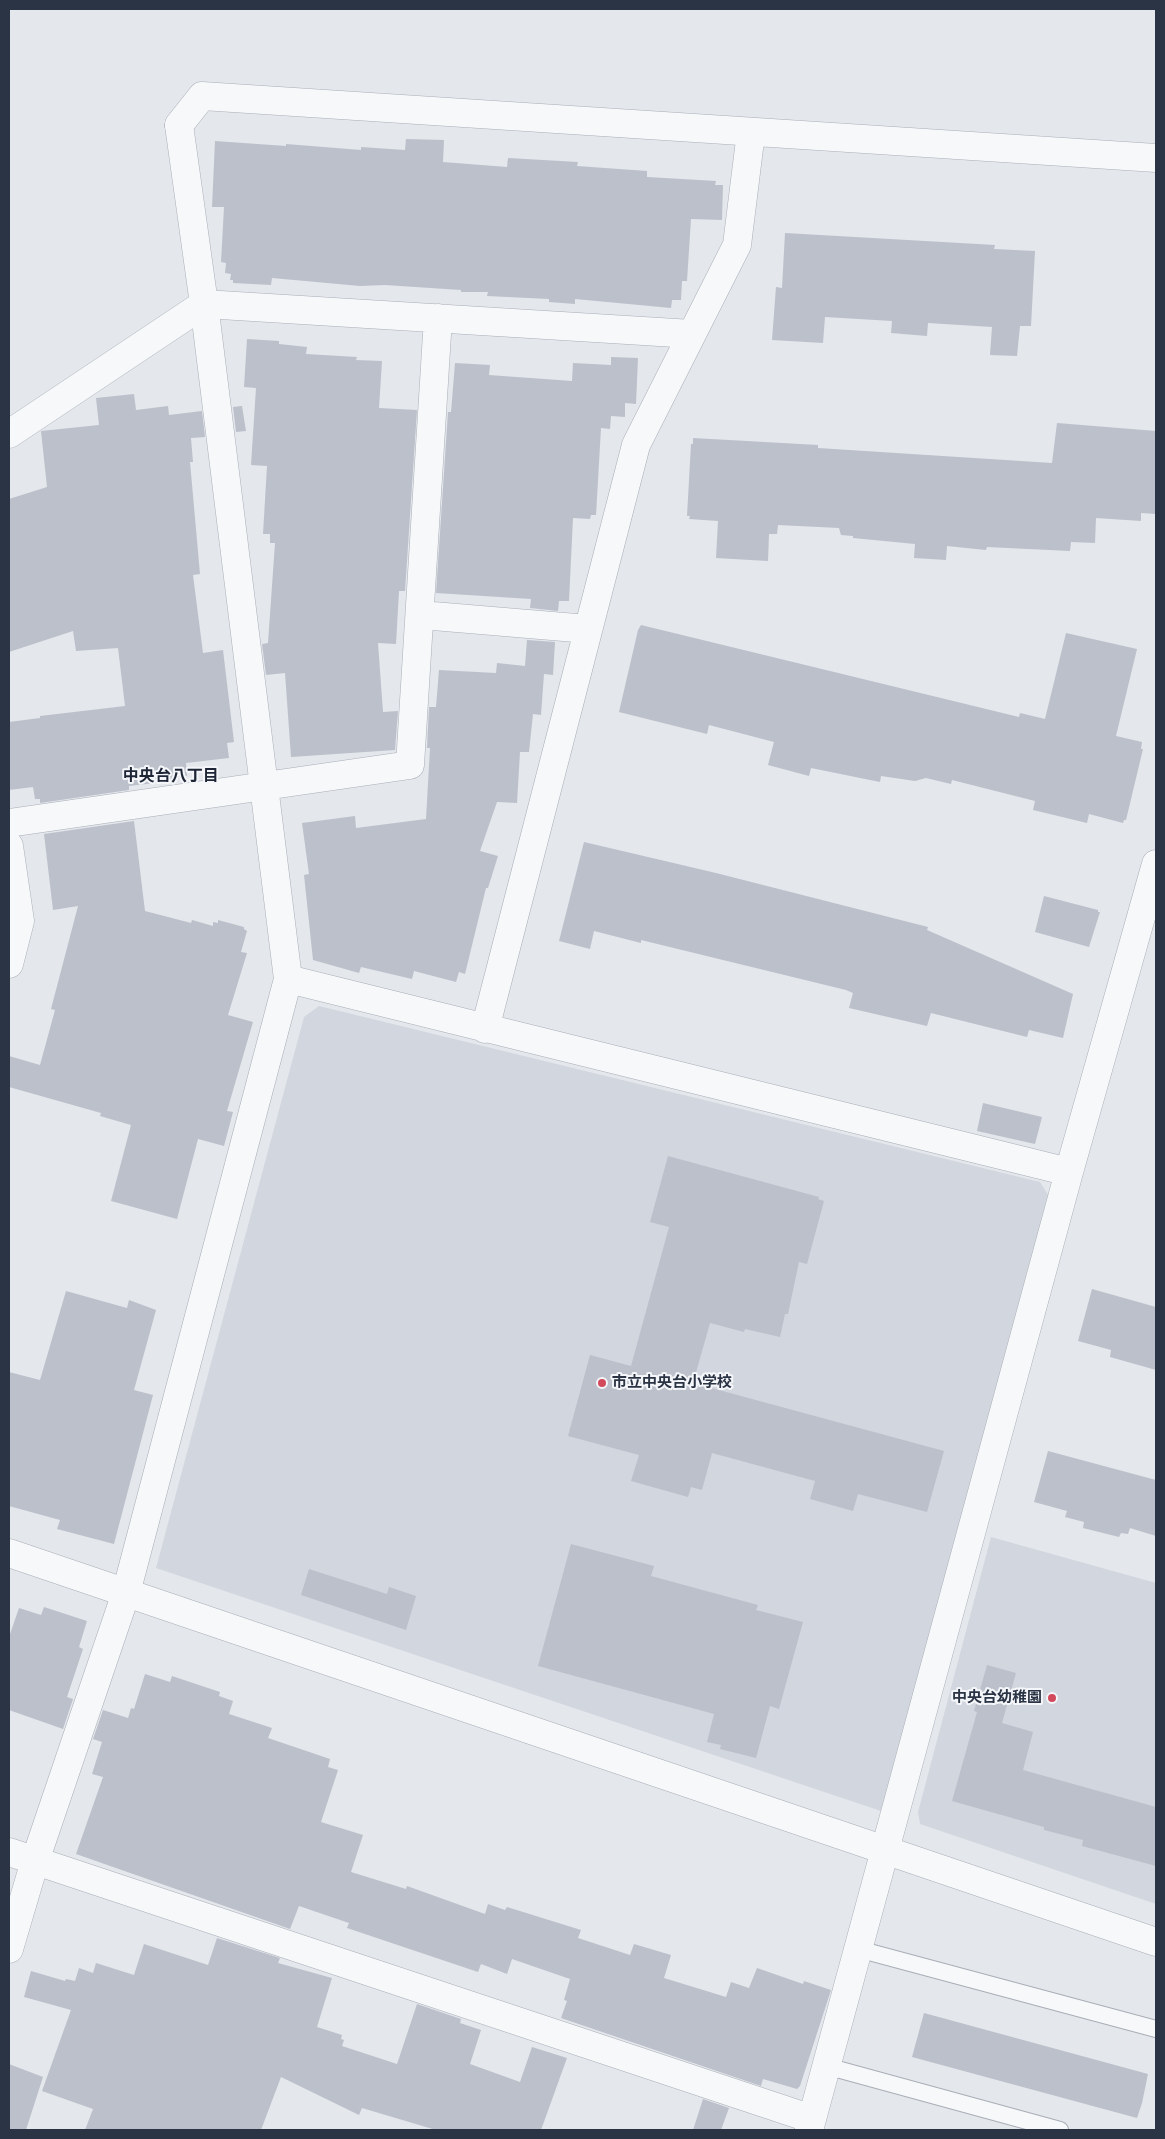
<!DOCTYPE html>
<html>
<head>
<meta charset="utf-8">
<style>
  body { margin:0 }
  #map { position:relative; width:1165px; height:2139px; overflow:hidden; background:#e4e7ec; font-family:"Space Grotesk",sans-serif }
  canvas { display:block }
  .frame { position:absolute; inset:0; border:10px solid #2b3445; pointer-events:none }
</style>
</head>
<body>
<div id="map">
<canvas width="1165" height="2139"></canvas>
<div class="frame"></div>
</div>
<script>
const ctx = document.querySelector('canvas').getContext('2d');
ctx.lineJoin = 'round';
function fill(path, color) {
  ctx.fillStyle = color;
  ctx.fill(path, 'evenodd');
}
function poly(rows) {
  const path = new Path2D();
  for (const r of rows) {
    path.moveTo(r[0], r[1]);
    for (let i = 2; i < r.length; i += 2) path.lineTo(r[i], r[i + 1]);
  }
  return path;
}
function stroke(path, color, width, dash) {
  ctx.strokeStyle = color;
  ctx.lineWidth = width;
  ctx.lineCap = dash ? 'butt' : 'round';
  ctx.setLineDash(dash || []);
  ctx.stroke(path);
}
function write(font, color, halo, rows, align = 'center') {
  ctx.font = font + ' "Space Grotesk","Noto Sans JP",sans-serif';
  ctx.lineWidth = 4;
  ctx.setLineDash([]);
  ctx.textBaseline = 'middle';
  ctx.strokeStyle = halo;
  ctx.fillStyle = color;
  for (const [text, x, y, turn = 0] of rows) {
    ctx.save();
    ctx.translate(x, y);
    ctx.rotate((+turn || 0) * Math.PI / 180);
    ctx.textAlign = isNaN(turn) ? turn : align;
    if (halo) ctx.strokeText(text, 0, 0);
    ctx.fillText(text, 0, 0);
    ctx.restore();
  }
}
fill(poly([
  [319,1006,1040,1182,1050,1198,881,1811,156,1568,304,1017],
  [991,1537,1156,1583,1156,1904,920,1824,918,1812]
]), '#d2d6de');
fill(poly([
  [406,139,444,140,443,162,507,167,508,158,578,162,577,166,647,171,647,177,716,181,715,185,723,185,722,220,691,219,687,281,682,281,681,300,672,300,671,308,575,299,575,304,549,302,549,299,487,296,488,292,461,292,461,290,385,285,360,286,272,278,271,285,233,283,233,280,230,280,231,274,225,273,226,263,221,262,224,207,212,207,215,141,286,146,286,144,361,150,361,147,405,150],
  [785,233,995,245,994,249,1035,251,1031,326,1020,326,1017,356,990,355,992,327,928,323,927,336,891,333,892,321,825,317,823,343,772,340,776,287,782,288],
  [247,339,279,341,279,344,307,347,306,354,357,357,356,360,382,361,379,408,417,410,405,591,399,591,396,644,378,643,383,712,398,711,395,750,291,757,285,673,266,675,262,644,268,643,275,543,270,543,270,534,263,534,267,466,251,465,256,388,244,387],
  [611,357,638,358,636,404,625,403,625,417,611,416,610,429,601,428,596,515,591,515,590,519,573,518,569,601,559,601,558,611,530,608,531,599,436,593,448,412,451,412,455,363,490,365,489,375,572,381,573,363,611,365],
  [134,394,136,410,168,406,169,415,202,411,205,437,191,438,193,462,190,462,200,574,193,575,203,653,223,650,234,742,227,743,229,758,186,763,187,776,172,778,172,781,129,786,129,790,40,803,40,799,35,799,33,787,9,790,9,722,40,718,40,716,125,706,118,648,76,651,73,631,9,652,9,499,47,487,41,431,99,425,96,398],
  [242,406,246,431,236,432,233,407],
  [1057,423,1156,431,1156,514,1141,513,1141,521,1096,518,1095,543,1071,542,1070,551,987,547,986,550,947,546,946,560,914,558,915,544,853,538,853,536,841,535,839,528,778,525,777,534,769,534,768,561,716,558,718,521,689,519,690,516,687,516,691,444,693,444,693,438,818,445,818,448,1052,463],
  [641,625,1019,717,1020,713,1045,719,1066,633,1137,649,1116,736,1142,742,1141,749,1143,749,1126,820,1124,820,1123,823,1089,814,1087,823,1033,810,1035,801,952,780,951,784,926,778,915,781,881,776,880,782,811,768,809,776,768,765,774,742,709,725,707,734,619,712,638,630],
  [527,640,555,642,553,675,544,674,541,715,533,714,529,752,520,752,517,803,497,802,480,851,498,856,488,888,486,888,465,974,459,972,456,982,414,971,412,979,361,967,359,973,313,960,304,875,309,874,302,823,355,816,356,828,426,819,430,748,427,748,429,707,436,707,439,670,496,673,497,663,525,666],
  [134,821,145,911,191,923,192,920,213,926,213,922,218,923,218,920,244,927,244,929,247,931,241,952,247,953,228,1015,253,1022,227,1111,233,1112,224,1146,198,1139,177,1219,111,1201,131,1125,100,1116,101,1113,9,1087,9,1056,40,1065,55,1010,51,1009,78,906,53,910,44,834],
  [584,842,716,873,928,927,927,930,1073,994,1063,1038,1029,1030,1027,1037,931,1013,927,1026,849,1008,853,993,846,990,641,940,641,943,594,931,590,949,559,941],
  [1044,896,1098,910,1098,912,1100,912,1089,947,1035,932],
  [983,1103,1042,1117,1035,1144,977,1131],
  [668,1156,819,1197,818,1199,824,1201,807,1264,799,1262,788,1314,785,1314,780,1337,745,1329,744,1332,710,1323,693,1383,944,1451,927,1512,858,1494,853,1511,810,1499,815,1481,712,1453,702,1490,691,1487,688,1497,631,1481,639,1455,568,1436,590,1355,631,1366,669,1227,650,1222],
  [1092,1289,1156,1307,1156,1370,1110,1357,1111,1350,1078,1341],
  [66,1291,127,1308,129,1300,156,1310,134,1390,153,1395,114,1544,57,1529,60,1520,9,1506,9,1372,40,1380],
  [1048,1451,1156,1480,1156,1536,1130,1528,1128,1534,1121,1533,1119,1537,1083,1528,1084,1522,1065,1517,1067,1511,1034,1502],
  [571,1544,654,1566,651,1576,758,1605,756,1610,803,1622,779,1709,770,1706,756,1758,720,1749,721,1745,707,1742,714,1714,538,1666],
  [309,1569,387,1594,389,1587,416,1596,406,1630,301,1595],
  [44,1607,87,1621,79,1647,83,1649,67,1697,73,1699,63,1729,9,1710,9,1637,19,1608,41,1615],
  [987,1665,1016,1673,1002,1723,1033,1732,1023,1770,1156,1807,1156,1866,1082,1846,1083,1840,1044,1830,1044,1827,952,1801,977,1712,974,1711],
  [145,1674,170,1682,172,1676,220,1692,219,1696,233,1701,229,1714,272,1728,268,1738,330,1759,328,1767,338,1770,321,1822,363,1835,351,1872,406,1889,407,1886,485,1914,488,1904,505,1910,507,1907,581,1930,578,1938,630,1955,634,1944,671,1955,664,1978,726,1997,731,1982,749,1988,757,1968,803,1984,804,1981,831,1990,800,2086,797,2089,763,2079,761,2086,561,2018,567,2001,564,2000,570,1979,512,1959,507,1974,481,1964,478,1972,347,1928,349,1923,299,1906,290,1929,76,1854,103,1777,92,1774,102,1742,93,1739,103,1710,128,1718,131,1708,134,1709],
  [217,1938,280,1958,278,1963,332,1978,317,2027,342,2035,341,2039,344,2040,342,2046,397,2064,417,2004,461,2019,460,2023,481,2030,470,2064,520,2082,532,2047,567,2058,541,2130,436,2130,362,2108,359,2115,281,2077,261,2130,85,2130,93,2109,42,2091,71,2010,24,1997,31,1971,65,1981,66,1979,75,1981,79,1968,93,1973,96,1963,134,1975,144,1944,208,1965],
  [924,2013,1148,2074,1142,2103,1137,2118,912,2057],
  [9,2064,43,2077,26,2130,9,2130],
  [703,2099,729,2108,721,2130,693,2130]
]), '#bbc0ca');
const service = poly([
  [858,1949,1156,2029],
  [826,2066,1060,2130]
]);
const minor = poly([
  [179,125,202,96,1156,158],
  [9,434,204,304,692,334],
  [421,615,588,629],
  [9,823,410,765,438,318],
  [9,846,20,921,9,964],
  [288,979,1069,1172],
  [485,1029,636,445,737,245,751,132],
  [9,1852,812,2119],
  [809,2130,1069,1172,1156,864]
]);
const tertiary = poly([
  [9,1553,1156,1942],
  [9,1949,35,1861,126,1593,288,979,204,304,179,125]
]);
stroke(service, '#a9aeb7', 18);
stroke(minor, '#a9aeb7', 29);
stroke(tertiary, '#a9aeb7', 29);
stroke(service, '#f7f8fa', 16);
stroke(minor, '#f7f8fa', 28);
stroke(tertiary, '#f7f8fa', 28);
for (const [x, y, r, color] of [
  [602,1383,5,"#d1495b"],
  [1052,1698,5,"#d1495b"]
]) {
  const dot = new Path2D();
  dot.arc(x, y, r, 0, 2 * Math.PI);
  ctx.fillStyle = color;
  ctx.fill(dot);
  stroke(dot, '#f4f6f9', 2);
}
write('bold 15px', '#2b3445', '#f4f6f9', [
  ["市立中央台小学校",612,1383],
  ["中央台幼稚園",1042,1698,"right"]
], 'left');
write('bold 16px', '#1d2536', '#f4f6f9', [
  ["中央台八丁目",171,777]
]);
</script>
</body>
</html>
